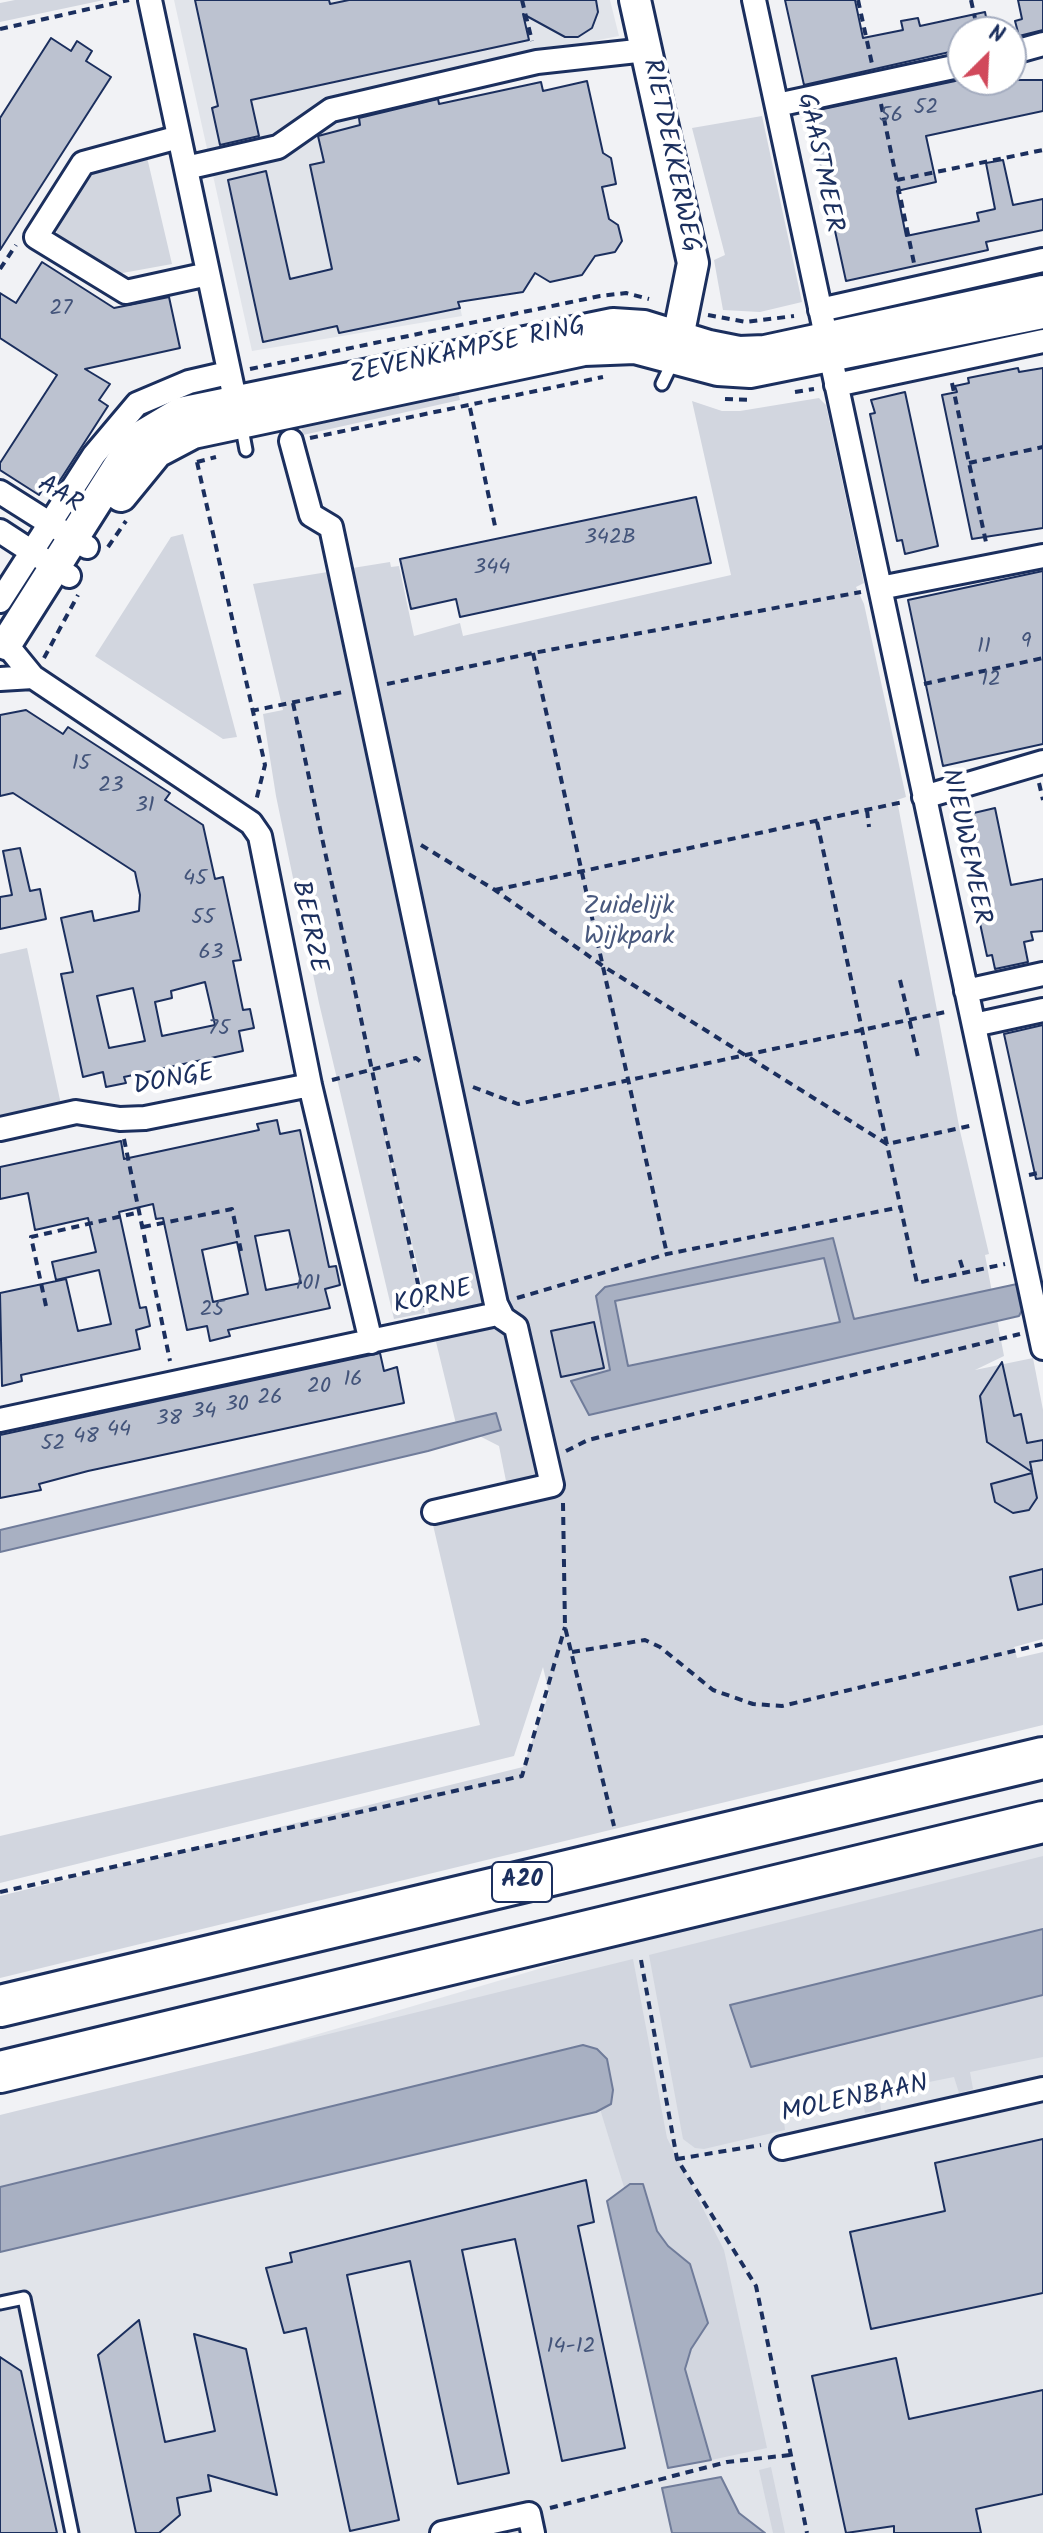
<!DOCTYPE html>
<html>
<head>
<meta charset="utf-8">
<style>
  body { margin:0 }
  #map { position:relative; width:1043px; height:2533px; overflow:hidden; background:#f1f2f5; font-family:Kalam,sans-serif }
  canvas { display:block }
  .north { position:absolute; left:947px; top:16px; width:80px; height:80px; box-sizing:border-box; background:#fff; border:2px solid #a4acbf; border-radius:50%; rotate:24deg; font-size:22px; font-weight:700; line-height:32px; text-align:center; color:#1b2f5e }
  .north::after { content:''; display:block; margin:auto; width:28px; height:36px; background:#d1495b; clip-path:polygon(50% 0,100% 100%,50% 72%,0 100%) }
</style>
</head>
<body>
<div id="map">
<canvas width="1043" height="2533"></canvas>
<div class="north">N</div>
</div>
<script>
const ctx = document.querySelector('canvas').getContext('2d');
ctx.lineJoin = 'round';
function fill(path, color) {
  ctx.fillStyle = color;
  ctx.fill(path, 'evenodd');
}
function poly(rows) {
  const path = new Path2D();
  for (const r of rows) {
    path.moveTo(r[0], r[1]);
    for (let i = 2; i < r.length; i += 2) path.lineTo(r[i], r[i + 1]);
  }
  return path;
}
function stroke(path, color, width, dash) {
  ctx.strokeStyle = color;
  ctx.lineWidth = width;
  ctx.lineCap = dash ? 'butt' : 'round';
  ctx.setLineDash(dash || []);
  ctx.stroke(path);
}
function write(font, color, halo, rows, align = 'center') {
  ctx.font = font + ' Kalam,sans-serif';
  ctx.lineWidth = 8;
  ctx.setLineDash([]);
  ctx.textBaseline = 'middle';
  ctx.strokeStyle = halo;
  ctx.fillStyle = color;
  for (const [text, x, y, turn = 0] of rows) {
    ctx.save();
    ctx.translate(x, y);
    ctx.rotate((+turn || 0) * Math.PI / 180);
    ctx.textAlign = isNaN(turn) ? turn : align;
    if (halo) ctx.strokeText(text, 0, 0);
    ctx.fillText(text, 0, 0);
    ctx.restore();
  }
}
fill(poly([
  [174,0,610,0,619,36,410,77,462,316,252,351],
  [1043,1820,1043,2533,0,2533,0,2128]
]), '#e1e4ea');
fill(poly([
  [15,0,104,0,0,22,0,3],
  [762,116,802,302,760,312,723,310,714,260,725,255,692,128],
  [146,153,172,264,117,274,57,234,54,217,88,165],
  [458,392,460,400,303,435,301,426],
  [819,398,826,405,864,583,856,587,864,604,906,797,897,800,960,1131,989,1254,985,1255,1004,1356,975,1370,1033,1358,1043,1410,1043,1639,1014,1647,1017,1658,1043,1652,1043,1725,0,1978,0,1896,523,1767,549,1693,543,1667,514,1756,0,1883,0,1836,480,1725,433,1525,511,1506,499,1446,456,1424,373,1083,425,1313,394,1319,319,1003,276,796,263,714,283,710,253,584,390,562,391,567,399,566,414,636,460,623,463,636,731,575,692,401,722,411,740,411],
  [183,534,237,737,223,739,95,656,171,537],
  [27,948,62,1109,0,1122,0,954],
  [1043,1856,1043,1929,730,2006,751,2066,1043,1995,1043,2057,970,2072,973,2089,959,2093,954,2077,879,2092,881,2110,865,2113,862,2097,783,2113,785,2130,704,2149,695,2148,683,2139,649,1955],
  [633,1959,667,2138,724,2250,767,2448,711,2460,685,2368,691,2349,708,2323,690,2264,668,2246,657,2231,644,2185,624,2187,600,2109,611,2104,597,2049,583,2045,0,2187,0,2115],
  [771,2467,785,2533,773,2533,759,2470]
]), '#d2d6df');
const water = poly([
  [833,1238,854,1319,1017,1284,1023,1308,1019,1316,589,1415,571,1381,610,1370,596,1296,605,1287,833,1238],
  [824,1258,840,1322,628,1366,615,1301,824,1258],
  [496,1413,501,1430,428,1451,0,1552,0,1530,496,1413],
  [1043,1929,1043,1995,751,2067,730,2005,1043,1929],
  [583,2045,597,2049,607,2059,613,2090,611,2104,596,2112,0,2252,0,2187,583,2045],
  [630,2184,643,2184,657,2231,668,2246,690,2264,708,2323,691,2349,685,2369,711,2460,668,2468,607,2201,630,2184],
  [721,2477,739,2513,765,2533,672,2533,662,2488,721,2477]
]);
fill(water, '#a8b0c2');
stroke(water, '#707c9a', 2);
const building = poly([
  [195,0,329,0,330,4,349,0,596,0,598,12,592,28,578,37,565,37,523,14,529,40,251,100,259,136,220,145,212,108,218,106,195,0],
  [785,0,855,0,863,38,903,30,901,21,918,18,920,26,985,12,989,32,963,32,963,49,804,85,785,0],
  [1018,0,1043,0,1043,30,1019,36,1015,21,1022,19,1018,0],
  [51,38,71,51,77,41,92,51,86,61,111,77,0,250,0,118,51,38],
  [960,80,1043,80,1043,111,926,136,936,182,897,191,906,236,979,221,977,213,995,209,986,163,1003,160,1013,205,1043,199,1043,230,986,242,988,250,846,281,809,112,960,80],
  [587,81,603,153,611,158,616,184,602,187,609,219,618,225,622,241,615,252,595,256,582,275,550,282,535,273,523,292,458,302,460,308,339,333,337,326,263,342,228,180,266,171,290,279,332,269,310,165,324,162,318,136,360,125,359,118,438,99,439,104,541,82,543,91,587,81],
  [42,262,114,308,169,297,180,348,85,369,110,384,99,400,108,406,57,485,49,479,39,495,0,470,0,463,57,375,0,338,0,293,16,303,42,262],
  [1018,368,1019,372,1043,368,1043,528,972,539,942,395,957,392,955,386,969,383,968,378,1018,368],
  [905,392,938,546,905,554,902,540,897,541,870,414,875,413,871,400,905,392],
  [696,497,711,563,460,617,456,599,411,609,400,559,696,497],
  [1043,571,1043,744,943,766,908,600,1043,571],
  [26,710,63,734,68,727,170,793,165,800,203,825,215,879,223,877,241,960,233,961,243,1010,250,1009,254,1028,239,1031,243,1051,124,1077,126,1083,106,1087,103,1072,83,1077,61,974,73,972,61,918,92,911,94,921,139,911,140,895,135,872,13,793,0,796,0,715,26,710],
  [205,982,215,1025,162,1036,155,1002,172,998,171,991,205,982],
  [133,988,145,1041,109,1048,97,996,133,988],
  [995,808,1011,885,1043,879,1043,931,1031,932,1033,940,1024,942,1028,962,995,969,992,955,987,956,960,830,964,829,961,816,995,808],
  [20,848,30,891,40,889,46,919,0,929,0,897,12,895,3,851,20,848],
  [1043,1025,1043,1178,1036,1179,1004,1034,1043,1025],
  [277,1120,280,1134,300,1130,329,1267,336,1266,340,1285,325,1289,330,1308,228,1330,230,1336,210,1341,207,1326,187,1330,163,1218,156,1219,153,1204,119,1212,140,1308,146,1307,150,1326,136,1330,140,1349,21,1375,22,1381,2,1386,0,1293,66,1279,78,1331,111,1324,99,1270,56,1280,52,1262,96,1252,88,1218,35,1230,28,1193,0,1199,0,1167,121,1141,124,1159,259,1130,257,1124,277,1120],
  [289,1230,301,1283,266,1290,255,1236,289,1230],
  [237,1242,248,1294,213,1302,202,1250,237,1242],
  [594,1322,604,1368,561,1377,551,1331,594,1322],
  [380,1353,384,1371,397,1367,404,1403,88,1471,39,1484,41,1490,0,1498,0,1435,380,1353],
  [1002,1362,1014,1416,1021,1414,1027,1443,1043,1440,1043,1460,1030,1462,1032,1472,987,1442,980,1396,1002,1362],
  [1032,1473,1037,1498,1029,1510,1013,1513,995,1502,991,1484,1032,1473],
  [1043,1569,1043,1604,1018,1610,1010,1577,1043,1569],
  [1043,2139,1043,2293,871,2329,850,2232,945,2211,935,2163,1043,2139],
  [586,2180,594,2222,578,2226,625,2448,562,2461,515,2239,462,2250,509,2473,458,2484,410,2261,347,2275,399,2520,350,2531,306,2328,284,2333,266,2268,292,2262,290,2253,586,2180],
  [139,2320,165,2442,215,2431,194,2334,246,2349,277,2495,208,2475,211,2491,177,2498,180,2515,159,2533,136,2533,98,2355,139,2320],
  [0,2357,21,2371,57,2533,0,2533,0,2357],
  [896,2358,909,2419,1043,2390,1043,2494,976,2509,981,2533,894,2533,894,2526,846,2533,812,2376,896,2358]
]);
fill(building, '#bcc2d0');
stroke(building, '#1b2f5e', 2);
const lane = poly([
  [662,384,674,359],
  [241,423,246,450],
  [0,2303,24,2298,72,2533]
]);
const street = poly([
  [150,0,238,413],
  [754,0,1043,1348],
  [1011,53,1043,44],
  [777,105,963,65],
  [179,137,83,163,36,237,126,292,208,274],
  [186,168,278,147,331,110,537,62,646,50],
  [820,310,1043,260],
  [836,385,1043,341],
  [291,441,311,515,331,527,496,1304,503,1318],
  [0,492,87,547],
  [0,531,69,576],
  [880,588,1043,556],
  [0,601,94,455,137,404,189,382,228,373],
  [6,644,33,677,251,823,260,836,310,1085,371,1342],
  [0,679,33,677],
  [924,797,1043,762],
  [966,991,1043,974],
  [974,1025,1043,1010],
  [0,1129,76,1112,120,1119,145,1118,310,1085],
  [0,1420,497,1314,516,1327,552,1485,434,1512],
  [782,2148,1043,2089],
  [442,2533,529,2514,533,2533]
]);
const secondary = poly([
  [635,0,693,263,674,357],
  [121,496,157,452,193,433,584,350,635,348,718,370,750,372,1043,313],
  [6,644,127,453,140,437,180,413,613,324,644,326,709,346,739,352,765,351,1043,291]
]);
const highway = poly([
  [0,2006,1043,1758],
  [0,2072,1043,1822]
]);
stroke(lane, '#1b2f5e', 17);
stroke(street, '#1b2f5e', 28);
stroke(secondary, '#1b2f5e', 36);
stroke(highway, '#1b2f5e', 46);
stroke(poly([
  [522,0,532,41],
  [858,0,872,64],
  [971,0,978,32],
  [0,29,129,0],
  [881,104,915,268],
  [897,180,1043,150],
  [0,269,16,245],
  [708,315,746,322,794,316],
  [250,369,600,296,626,293,649,299],
  [952,383,987,547],
  [795,392,814,389],
  [725,399,751,400],
  [470,408,495,526],
  [310,438,603,377],
  [197,462,216,457],
  [197,462,265,765,256,801],
  [969,463,1043,447],
  [108,547,126,521],
  [533,653,667,1254],
  [44,658,78,595],
  [387,684,533,653,861,592],
  [924,684,1043,658],
  [293,703,423,1307],
  [251,711,343,692],
  [1039,783,1043,800],
  [867,810,869,827],
  [817,822,917,1283,1005,1264],
  [421,845,495,890,603,966,887,1144,974,1125],
  [495,890,903,802],
  [900,980,918,1057],
  [332,1080,416,1058,422,1063],
  [473,1087,518,1104,950,1011],
  [124,1139,170,1361],
  [1029,1175,1043,1172],
  [143,1227,232,1209,241,1251],
  [960,1260,964,1273],
  [517,1298,667,1254,901,1207],
  [46,1306,31,1237,140,1212],
  [566,1451,588,1440,1020,1334],
  [563,1503,565,1627,614,1826],
  [572,1652,645,1640,660,1647,713,1690,753,1704,782,1706,1043,1644],
  [0,1892,522,1776,565,1627],
  [641,1960,677,2159,756,2286,807,2533],
  [677,2159,761,2145],
  [550,2508,727,2462,790,2455]
]), '#1b2f5e', 4, [8, 6]);
stroke(lane, '#fff', 11);
stroke(street, '#fff', 22);
stroke(secondary, '#fff', 30);
stroke(highway, '#fff', 40);
write('22px', '#43547a', null, [
  ["52",926,109],
  ["56",891,117],
  ["27",61,310],
  ["342B",610,539],
  ["344",492,569],
  ["9",1026,643],
  ["11",984,648],
  ["12",991,681],
  ["15",81,765],
  ["23",111,787],
  ["31",145,807],
  ["45",195,880],
  ["55",203,919],
  ["63",211,954],
  ["75",219,1030],
  ["101",308,1285],
  ["25",212,1311],
  ["16",353,1381],
  ["20",319,1388],
  ["26",270,1399],
  ["30",237,1406],
  ["34",204,1413],
  ["38",169,1420],
  ["44",119,1431],
  ["48",86,1438],
  ["52",53,1445],
  ["14-12",571,2348]
]);
for (const [x, y, w] of [
  [522,1882,60]
]) {
  const box = new Path2D();
  box.roundRect(x - w / 2, y - 20, w, 40, 6);
  ctx.fillStyle = '#fff';
  ctx.fill(box);
  stroke(box, '#1b2f5e', 2);
}
write('bold 24px', '#1b2f5e', null, [
  ["A20",522,1882]
]);
write('26px', '#1b2f5e', '#fff', [
  ["RIETDEKKERWEG",669,156,78],
  ["GAASTMEER",818,163,78],
  ["ZEVENKAMPSE RING",468,353,-12],
  ["AAR",59,496,32],
  ["NIEUWEMEER",964,847,78],
  ["BEERZE",307,927,78],
  ["DONGE",174,1082,-10],
  ["KORNE",433,1299,-13],
  ["MOLENBAAN",855,2101,-12]
]);
write('26px', '#49597e', '#fff', [
  ["Zuidelijk",629,909],
  ["Wijkpark",629,939]
]);
</script>
</body>
</html>
